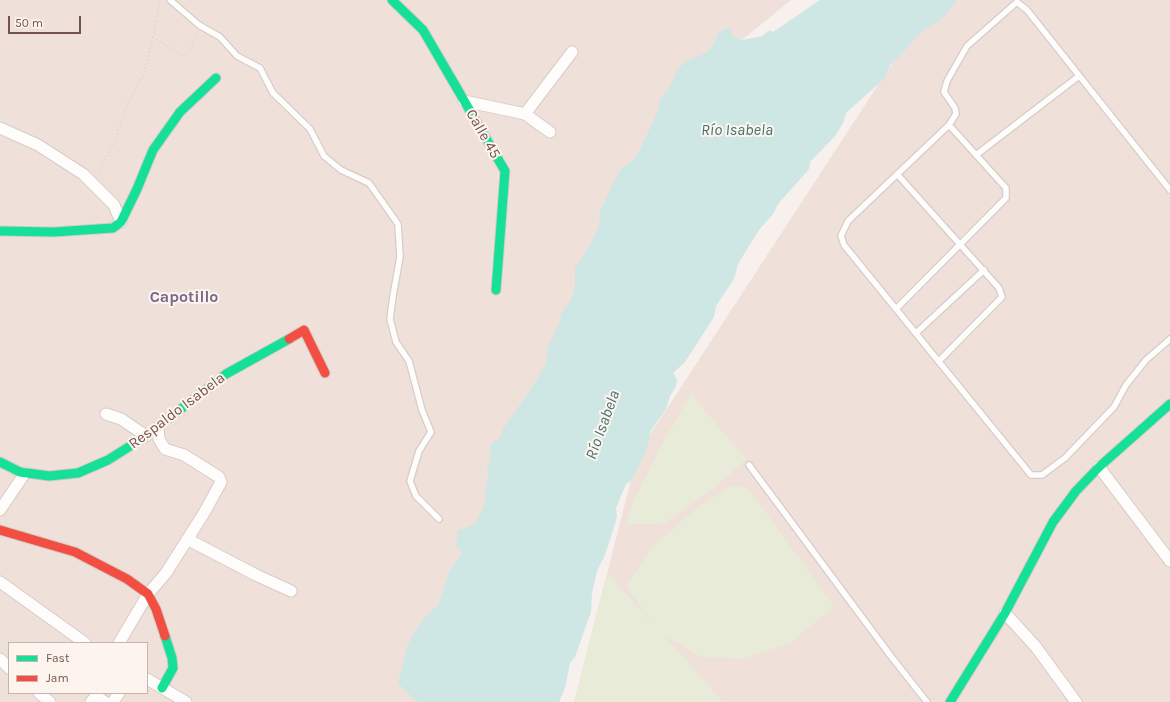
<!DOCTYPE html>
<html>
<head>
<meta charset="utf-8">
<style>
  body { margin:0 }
  #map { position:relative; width:1170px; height:702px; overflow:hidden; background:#f7f0ec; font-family:Karla,sans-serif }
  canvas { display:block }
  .legend { position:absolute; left:8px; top:642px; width:140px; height:52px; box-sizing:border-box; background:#fef4ee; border:1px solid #c6b4ae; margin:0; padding:5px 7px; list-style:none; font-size:12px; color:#73534e }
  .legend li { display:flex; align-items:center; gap:8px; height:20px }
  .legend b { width:20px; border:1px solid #c6b4ae }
  .scale { position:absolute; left:8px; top:16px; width:73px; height:18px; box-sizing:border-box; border:2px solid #73534e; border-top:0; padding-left:5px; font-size:12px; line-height:14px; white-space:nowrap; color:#73534e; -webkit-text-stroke:3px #fef4ee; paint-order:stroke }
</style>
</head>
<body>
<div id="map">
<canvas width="1170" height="702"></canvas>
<ul class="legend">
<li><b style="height:5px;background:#16e098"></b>Fast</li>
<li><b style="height:5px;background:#f24e42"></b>Jam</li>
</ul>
<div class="scale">50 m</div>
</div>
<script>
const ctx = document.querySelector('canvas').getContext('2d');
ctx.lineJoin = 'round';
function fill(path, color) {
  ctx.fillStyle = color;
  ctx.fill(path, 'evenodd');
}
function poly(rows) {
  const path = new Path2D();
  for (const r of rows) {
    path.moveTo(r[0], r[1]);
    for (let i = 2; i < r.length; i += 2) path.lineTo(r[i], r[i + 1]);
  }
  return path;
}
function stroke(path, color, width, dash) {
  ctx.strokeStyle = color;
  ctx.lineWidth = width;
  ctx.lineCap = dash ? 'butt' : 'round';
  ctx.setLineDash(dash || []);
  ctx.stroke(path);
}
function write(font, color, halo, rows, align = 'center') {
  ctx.font = font + ' Karla,sans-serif';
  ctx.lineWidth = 4;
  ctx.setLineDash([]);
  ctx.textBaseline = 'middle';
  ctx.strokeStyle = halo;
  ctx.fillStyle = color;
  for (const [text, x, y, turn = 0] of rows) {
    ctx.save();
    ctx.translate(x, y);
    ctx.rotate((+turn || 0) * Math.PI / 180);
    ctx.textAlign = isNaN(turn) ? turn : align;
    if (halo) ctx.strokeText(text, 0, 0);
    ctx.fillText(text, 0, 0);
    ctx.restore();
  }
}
fill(poly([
  [0,0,791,0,688,84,432,702,0,702],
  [9,643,147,643,147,693,9,693],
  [959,0,1170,0,1170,702,574,702,638,453,923,16]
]), '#efe1da');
fill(poly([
  [691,394,746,459,716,487,663,524,626,524,631,507,665,439],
  [733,485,748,488,834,606,792,642,743,659,701,657,664,635,723,702,574,702,607,573,653,624,626,586,652,548,694,510]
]), '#e8ebd8');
fill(poly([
  [820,0,958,0,938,22,925,29,918,35,900,56,890,65,884,79,846,113,844,121,836,135,810,162,809,169,778,204,773,214,759,230,738,264,734,279,716,306,714,317,685,362,673,373,677,379,676,386,670,396,666,409,650,432,648,446,632,480,626,484,616,508,617,516,615,524,605,555,597,571,592,593,591,612,575,657,570,663,565,688,559,702,417,702,398,683,407,646,422,620,438,605,449,572,462,553,456,545,458,531,475,524,485,504,485,491,488,477,487,468,490,459,490,446,500,437,503,429,532,387,546,364,547,349,559,324,562,312,571,300,575,288,575,268,592,241,599,225,600,211,620,170,637,156,657,113,660,99,671,85,677,69,687,61,708,52,714,44,718,33,726,28,731,30,731,34,733,37,742,40,762,36,770,30,773,32,776,30]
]), '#cee7e4');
const lane = poly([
  [170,0,199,25,220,37,237,56,260,68,273,93,310,129,324,156,341,170,369,183,398,224,400,257,393,296,390,319,396,342,409,361,422,410,431,432,419,451,410,481,416,496,439,519],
  [976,155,1079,76],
  [897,174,999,288,1002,297,939,361],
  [1170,190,1027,10,1017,2,967,46,947,81,944,92,955,108,956,114,949,125,848,221,841,236,844,245,1031,475,1042,475,1065,458,1114,407,1126,385,1146,360,1170,339],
  [896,309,1006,198,1006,188,949,125],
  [916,333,984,270],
  [749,465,890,655,927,702]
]);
const street = poly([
  [464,101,525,114,572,52],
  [525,114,550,132],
  [0,128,38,145,83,174,114,205,121,222],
  [106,414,121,419,146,436],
  [1099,467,1170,561],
  [0,510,25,473],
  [187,539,256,575,291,591],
  [0,582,85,643],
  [1005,613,1036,647,1076,702],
  [119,643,148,594,166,573,204,513,221,482,219,477,184,455,165,449,159,439,158,427],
  [0,659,9,668],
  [147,679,186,702],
  [39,693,50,702],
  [91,702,96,696,105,702],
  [113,702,119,693]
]);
const fast = poly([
  [392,0,423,30,505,171,496,290],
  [0,231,54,232,113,228,121,222,137,189,153,150,180,112,216,78],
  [0,462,20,472,49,476,78,473,108,460,146,436,226,374,289,339],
  [162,688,173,668,172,658,165,636],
  [950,702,1005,613,1053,522,1076,491,1099,467,1170,404]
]);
const jam = poly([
  [289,339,304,330,325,373],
  [0,530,75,552,127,579,148,594,156,609,165,636]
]);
stroke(lane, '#d6ccc9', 8);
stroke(street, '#d6ccc9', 13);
stroke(fast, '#d6cbc8', 11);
stroke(jam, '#d6cbc8', 11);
stroke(poly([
  [153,37,185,57,192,46,196,33],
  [98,174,114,142,128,103,143,76,153,37,160,0]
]), '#d9d0cf', 1.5, [1, 3]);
stroke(lane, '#fefdfc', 5.5);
stroke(street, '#fefdfc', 11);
stroke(fast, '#16e098', 9);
stroke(jam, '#f24e42', 9);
write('15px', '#73534e', '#fef4ee', [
  ["Calle 45",483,134,60],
  ["Respaldo Isabela",177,411,-37]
]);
write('italic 16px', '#427673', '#fef4ee', [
  ["Río Isabela",737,130],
  ["Río Isabela",603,425,-70]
]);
write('bold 16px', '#78668f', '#fef4ee', [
  ["Capotillo",184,297]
]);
</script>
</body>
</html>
